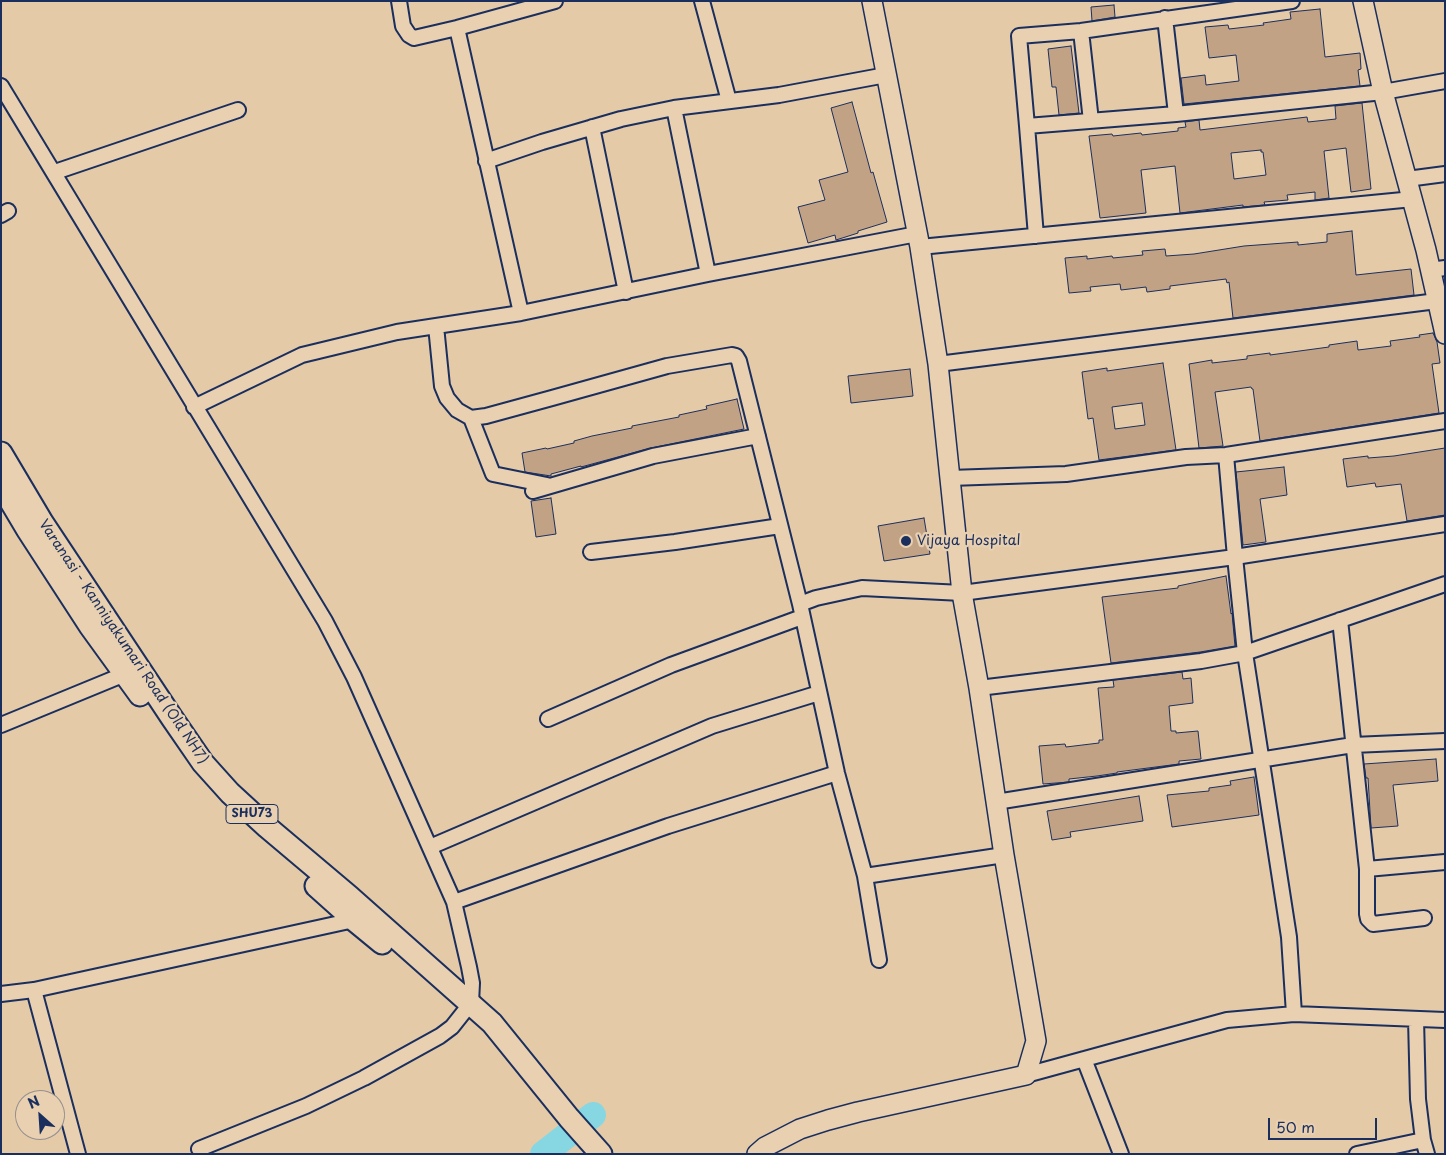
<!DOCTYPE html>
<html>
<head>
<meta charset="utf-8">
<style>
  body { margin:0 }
  #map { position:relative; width:1446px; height:1155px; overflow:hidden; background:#e5caa8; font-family:"Playpen Sans",sans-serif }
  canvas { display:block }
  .frame { position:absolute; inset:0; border:2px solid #1b2f5e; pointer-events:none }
  .north { position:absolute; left:15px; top:1090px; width:50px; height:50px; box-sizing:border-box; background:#e8d0b0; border:1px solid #96908f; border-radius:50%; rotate:334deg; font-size:14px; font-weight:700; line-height:20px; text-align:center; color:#1b2f5e }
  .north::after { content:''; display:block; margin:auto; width:18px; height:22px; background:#1b2f5e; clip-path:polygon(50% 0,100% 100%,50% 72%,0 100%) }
  .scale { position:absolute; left:1268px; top:1118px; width:109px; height:22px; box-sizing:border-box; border:2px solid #1b2f5e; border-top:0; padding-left:6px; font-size:15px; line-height:18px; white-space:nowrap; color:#1b2f5e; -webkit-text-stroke:4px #e8d0b0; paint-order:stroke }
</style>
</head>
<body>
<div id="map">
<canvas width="1446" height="1155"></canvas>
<div class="frame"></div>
<div class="north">N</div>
<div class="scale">50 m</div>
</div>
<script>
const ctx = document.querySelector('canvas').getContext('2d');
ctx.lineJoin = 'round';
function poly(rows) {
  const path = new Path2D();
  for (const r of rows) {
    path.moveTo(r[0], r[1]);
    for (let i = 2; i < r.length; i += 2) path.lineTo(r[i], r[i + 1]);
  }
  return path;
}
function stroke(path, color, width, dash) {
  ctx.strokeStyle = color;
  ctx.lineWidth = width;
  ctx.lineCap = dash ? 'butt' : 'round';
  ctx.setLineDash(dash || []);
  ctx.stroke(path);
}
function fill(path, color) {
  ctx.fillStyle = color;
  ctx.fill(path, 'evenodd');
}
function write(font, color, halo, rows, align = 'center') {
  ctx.font = font + ' "Playpen Sans",sans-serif';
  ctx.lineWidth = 4.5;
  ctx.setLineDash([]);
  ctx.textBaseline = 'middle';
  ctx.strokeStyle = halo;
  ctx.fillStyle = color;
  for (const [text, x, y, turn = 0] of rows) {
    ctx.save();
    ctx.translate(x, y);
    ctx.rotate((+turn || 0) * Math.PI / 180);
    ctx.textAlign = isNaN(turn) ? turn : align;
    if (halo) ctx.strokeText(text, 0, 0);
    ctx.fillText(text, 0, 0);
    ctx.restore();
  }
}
stroke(poly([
  [543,1154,593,1115]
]), '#86d7e2', 26);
const building = poly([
  [1114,5,1115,17,1092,21,1091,7,1114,5],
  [1320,9,1325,57,1360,53,1361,69,1358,70,1360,86,1184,104,1181,78,1205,75,1206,85,1239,81,1236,55,1209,58,1205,27,1228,25,1229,29,1264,25,1263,23,1291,19,1290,12,1320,9],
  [1071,46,1079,113,1059,115,1056,87,1052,87,1048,49,1071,46],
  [852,102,871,173,873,172,887,222,858,231,858,233,836,240,835,235,808,243,798,207,825,200,819,180,848,172,831,108,852,102],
  [1362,103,1371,189,1351,192,1346,148,1324,151,1329,198,1315,200,1315,192,1287,195,1288,200,1264,202,1265,205,1243,207,1243,205,1180,213,1175,166,1141,170,1146,213,1100,218,1089,136,1112,134,1113,136,1141,133,1142,135,1178,131,1178,128,1186,127,1185,122,1199,120,1200,130,1307,117,1308,122,1336,119,1335,106,1362,103],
  [1261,150,1261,152,1263,152,1266,175,1234,179,1231,153,1261,150],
  [1352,231,1356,275,1411,269,1414,295,1233,318,1229,282,1227,283,1226,279,1170,286,1170,289,1147,292,1146,287,1121,290,1120,284,1090,287,1091,291,1069,293,1065,258,1087,256,1087,259,1112,256,1113,258,1143,255,1142,251,1165,249,1166,256,1194,254,1244,246,1298,242,1298,245,1327,242,1327,234,1352,231],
  [1433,333,1437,342,1440,363,1432,364,1439,413,1260,441,1253,389,1252,389,1251,387,1215,392,1223,446,1199,448,1189,364,1212,360,1212,363,1247,359,1247,356,1270,353,1270,355,1329,347,1329,345,1357,341,1358,350,1391,346,1390,341,1420,337,1419,335,1433,333],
  [1163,363,1176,450,1099,460,1093,418,1088,419,1082,372,1107,368,1107,371,1163,363],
  [1142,403,1145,425,1115,429,1112,407,1142,403],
  [910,369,913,396,851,403,848,376,910,369],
  [737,399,744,429,651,448,581,467,581,466,551,474,551,476,525,472,522,453,546,448,547,449,574,443,574,441,592,436,632,428,632,426,679,417,679,415,707,409,706,406,737,399],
  [1445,448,1445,515,1407,521,1401,484,1376,487,1375,483,1347,487,1343,459,1368,456,1368,458,1394,456,1445,448],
  [1284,467,1287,495,1260,499,1266,542,1243,545,1236,472,1284,467],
  [551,498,556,534,536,537,531,501,551,498],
  [924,518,930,554,884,561,878,526,924,518],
  [1226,576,1231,614,1232,613,1235,646,1200,652,1111,663,1102,597,1178,588,1178,586,1226,576],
  [1182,672,1183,679,1191,678,1193,703,1169,706,1171,731,1176,731,1176,733,1198,731,1201,759,1179,761,1179,764,1117,772,1117,773,1097,776,1069,779,1069,782,1043,784,1039,746,1065,744,1066,747,1099,743,1099,740,1103,740,1098,688,1114,687,1113,680,1182,672],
  [1436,759,1438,781,1393,785,1398,826,1371,828,1368,778,1366,778,1364,764,1436,759],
  [1254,777,1259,815,1172,827,1167,795,1209,791,1209,788,1231,785,1230,781,1254,777],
  [1139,796,1143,821,1070,832,1071,837,1052,840,1047,811,1139,796]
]);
fill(building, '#c2a285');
stroke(building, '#1b2f5e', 1);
const street = poly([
  [399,1,403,26,409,35,414,38,457,28,555,1],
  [702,1,729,101],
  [1292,1,1081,31,1019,36,1027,126,1176,114,1383,92,1445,81],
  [1165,18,1176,114],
  [457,28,521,313],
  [1081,31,1091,121],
  [1,86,325,621,354,677,454,902,469,967,472,983,471,1003,452,1027,440,1036,364,1078,306,1106,199,1149],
  [674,108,708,274],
  [1027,126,1036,236],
  [592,127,626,292],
  [486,161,542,142,621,119,674,108,779,95,886,75],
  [55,172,238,110],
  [1407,179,1445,174],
  [1,215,8,211],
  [920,247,1413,199],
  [1430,270,1445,268],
  [436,326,442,386,447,398,457,410,471,418,486,416,552,398,667,366,732,355,736,356,739,361,800,604,837,773,865,876,1004,855],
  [938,364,1437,301],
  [194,407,302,355,397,332,521,313,708,274,917,234],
  [471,418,493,474,547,485],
  [1226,455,1235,557,1445,524],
  [950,478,1066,474,1186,457,1226,455,1445,421],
  [533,491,653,456,758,436],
  [591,552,675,542,780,526],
  [800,604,816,598,862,588,962,593,1235,557,1245,653,1289,937,1294,1014],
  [1340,620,1367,869,1367,914,1368,919,1373,924,1424,918],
  [979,688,1201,661,1245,653,1445,584],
  [548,719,671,665,802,617],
  [1,725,125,674],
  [996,802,1353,745,1445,741],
  [430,847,712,726,819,693],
  [1367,869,1445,862],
  [865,876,879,960],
  [454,902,668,826,837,773],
  [34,990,78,1154],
  [1,994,34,990,354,920],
  [1416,1019,1418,1099,1423,1140,1427,1154],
  [1084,1059,1121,1154],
  [1026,1075,1227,1020,1294,1014,1445,1020],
  [1357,1154,1423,1140]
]);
const secondary = poly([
  [1363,1,1383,92,1426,250,1445,334],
  [757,1154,765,1147,800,1129,828,1120,858,1112,1026,1075,1036,1041,1004,855,979,688,962,593,938,364,920,247,872,1]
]);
const primary = poly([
  [1,453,42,522,172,718,203,763,230,793,267,827,350,897,492,1023,569,1118,601,1154],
  [1,485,27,529,90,626,140,695],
  [316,886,354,920,382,943]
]);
stroke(street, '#1b2f5e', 18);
stroke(secondary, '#1b2f5e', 22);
stroke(primary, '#1b2f5e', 25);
stroke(street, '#e8d0b0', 14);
stroke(secondary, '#e8d0b0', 19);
stroke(primary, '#e8d0b0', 21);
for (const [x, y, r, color] of [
  [906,541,6,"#1b2f5e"]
]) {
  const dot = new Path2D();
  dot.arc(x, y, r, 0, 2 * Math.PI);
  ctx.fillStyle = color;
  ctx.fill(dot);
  stroke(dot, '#e8d0b0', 2);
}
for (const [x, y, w] of [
  [252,814,52]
]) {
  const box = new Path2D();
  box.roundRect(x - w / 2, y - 9.5, w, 19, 4);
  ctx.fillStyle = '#e8d0b0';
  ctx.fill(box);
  stroke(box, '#1b2f5e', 1);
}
write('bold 12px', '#1b2f5e', null, [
  ["SHU73",252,814]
]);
write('14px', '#1b2f5e', '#e8d0b0', [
  ["Vijaya Hospital",917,541]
], 'left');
write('14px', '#1b2f5e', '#e8d0b0', [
  ["Varanasi - Kanniyakumari Road (Old NH7)",123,642,56]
]);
</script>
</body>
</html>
